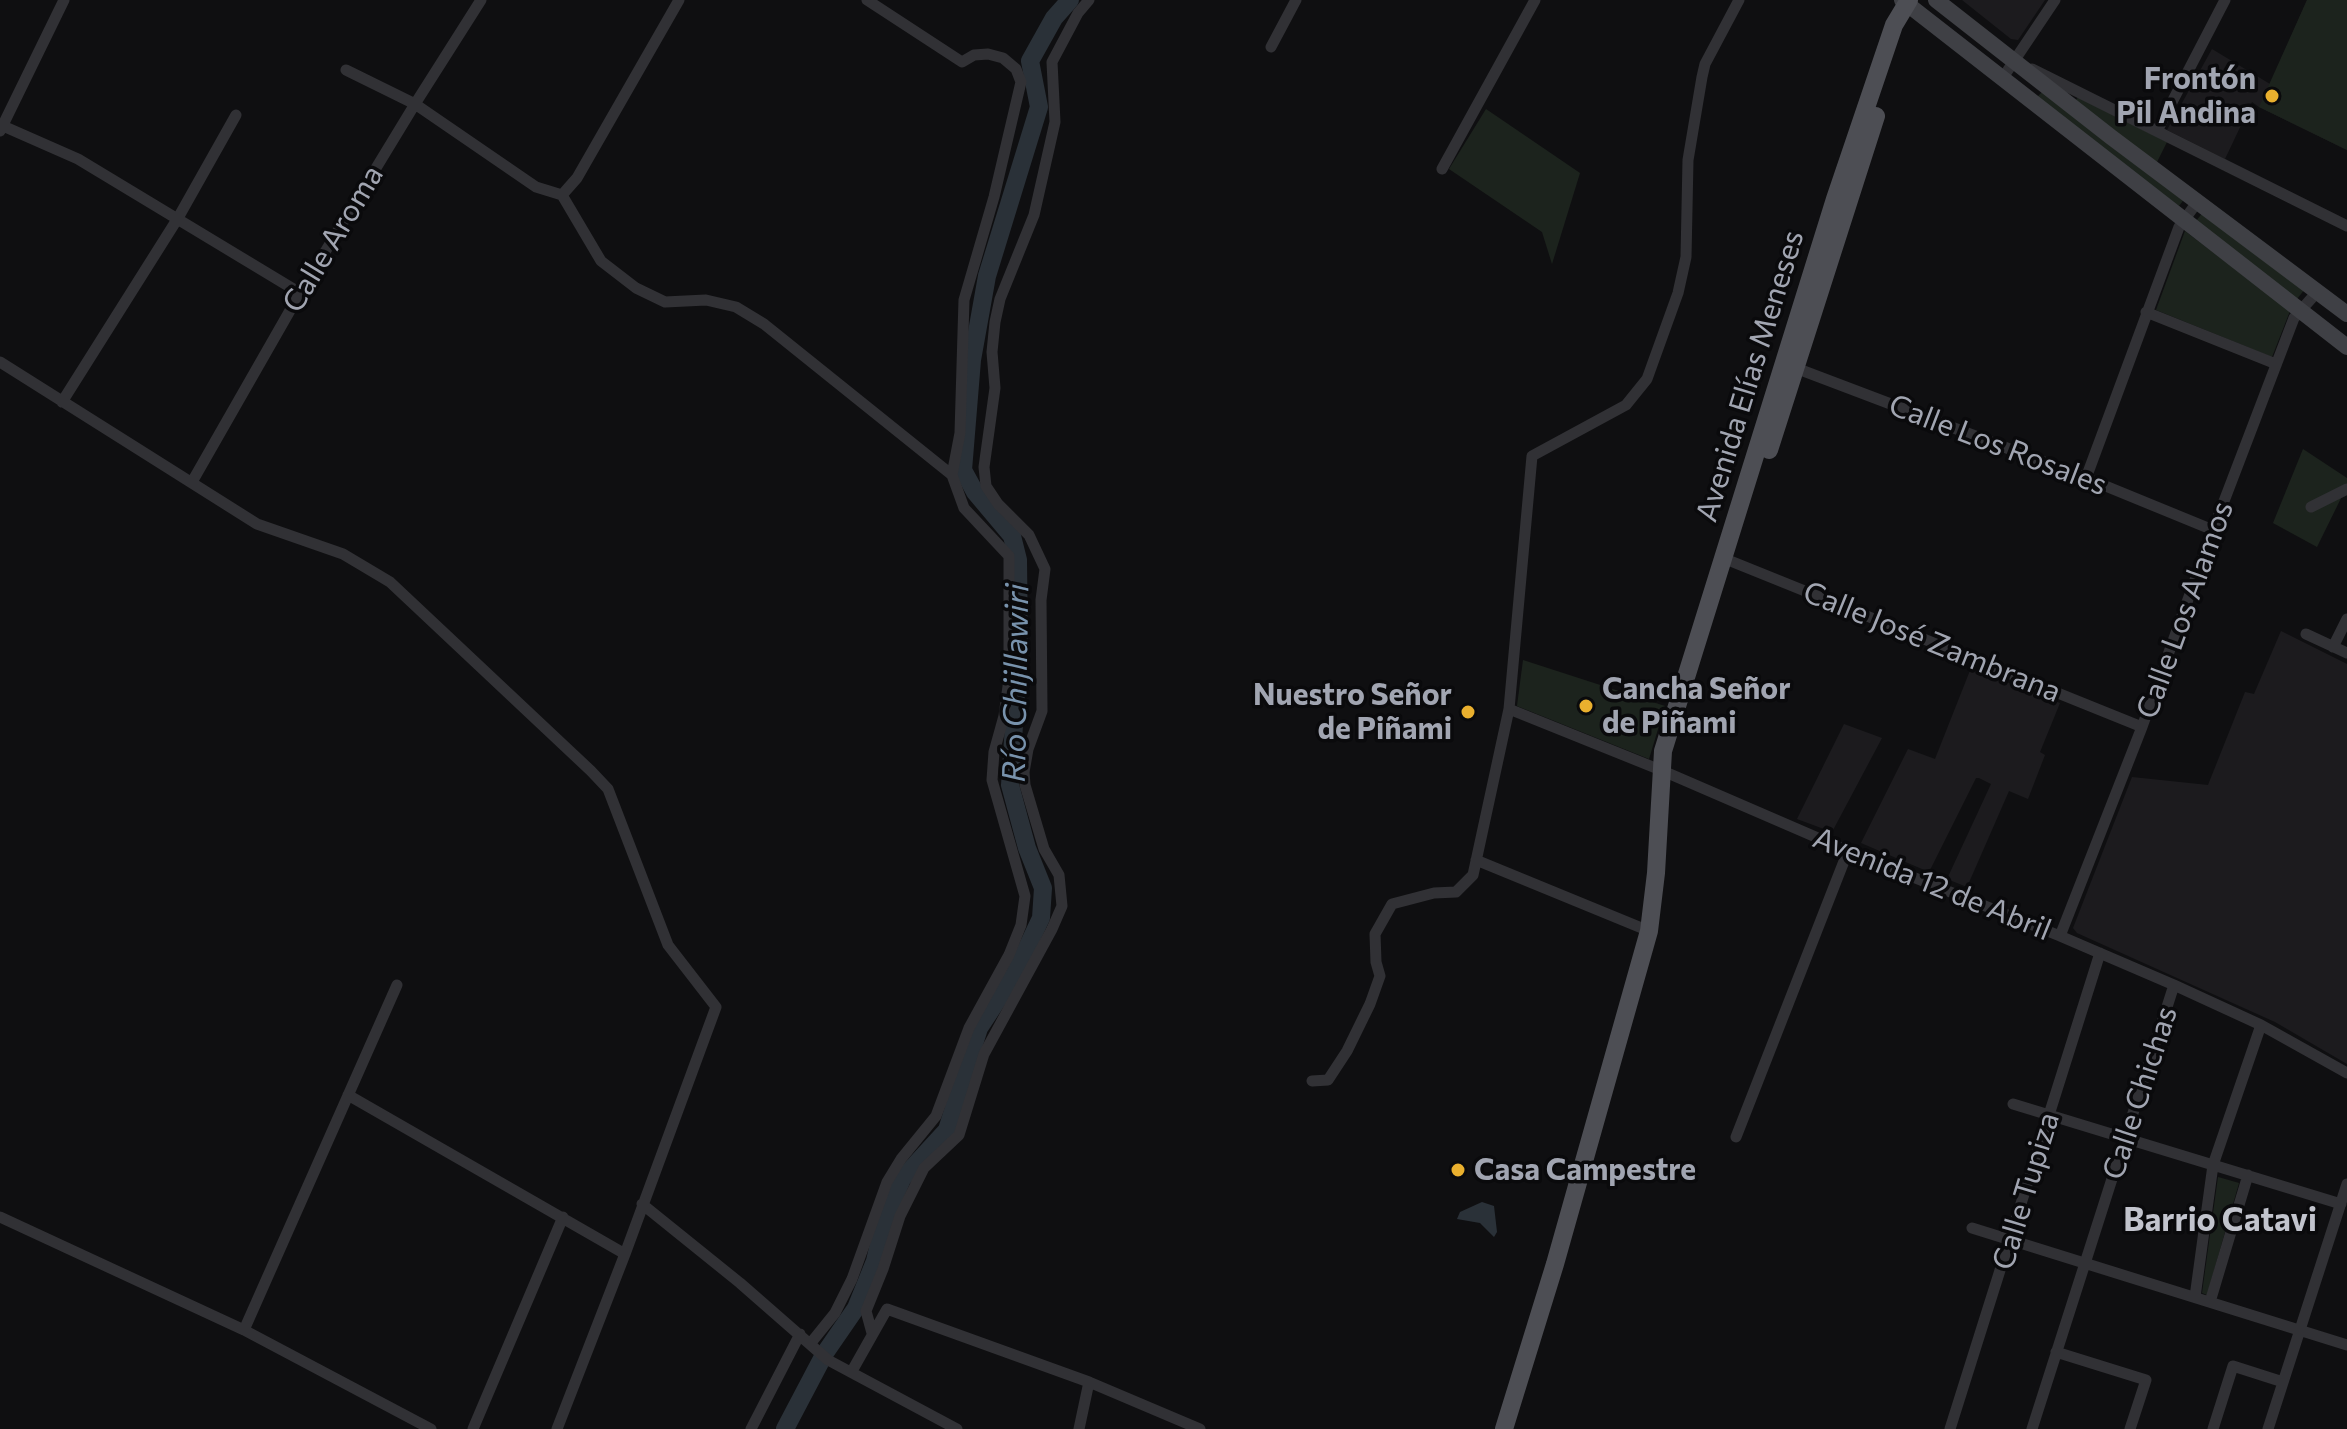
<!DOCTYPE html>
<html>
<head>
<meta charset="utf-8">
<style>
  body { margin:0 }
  canvas { display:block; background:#0f0f11 }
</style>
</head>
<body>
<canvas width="2347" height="1429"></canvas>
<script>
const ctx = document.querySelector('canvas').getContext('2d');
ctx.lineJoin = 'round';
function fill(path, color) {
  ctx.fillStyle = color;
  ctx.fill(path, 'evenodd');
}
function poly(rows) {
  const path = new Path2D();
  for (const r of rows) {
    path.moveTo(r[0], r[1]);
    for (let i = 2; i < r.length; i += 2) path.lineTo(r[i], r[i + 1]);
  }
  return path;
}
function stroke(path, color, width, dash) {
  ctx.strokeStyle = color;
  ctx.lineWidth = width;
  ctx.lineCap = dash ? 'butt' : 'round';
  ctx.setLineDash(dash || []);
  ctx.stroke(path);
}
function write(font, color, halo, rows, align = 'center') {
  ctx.font = font + ' Commissioner,sans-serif';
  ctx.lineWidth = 7;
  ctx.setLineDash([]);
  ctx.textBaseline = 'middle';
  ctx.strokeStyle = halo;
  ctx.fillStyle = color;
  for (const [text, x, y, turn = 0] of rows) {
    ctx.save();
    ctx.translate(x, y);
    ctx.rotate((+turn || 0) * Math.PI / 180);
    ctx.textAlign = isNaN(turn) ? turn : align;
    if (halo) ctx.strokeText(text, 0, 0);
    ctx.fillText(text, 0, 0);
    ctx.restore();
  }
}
fill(poly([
  [1962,0,2045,0,2018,40,2011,39],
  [2307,0,2347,0,2347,150,2259,107,2252,102,2225,159,2167,130,2212,49,2270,84],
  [2281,631,2347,664,2347,1064,2275,1022,2077,933,2073,928,2132,777,2208,785,2245,692,2254,694],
  [1971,668,2060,703,2040,752,2045,755,2028,799,2009,791,1967,887,1947,879,1991,784,1979,778,1976,778,1929,872,1861,843,1908,749,1935,759],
  [1844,724,1882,738,1832,832,1797,819]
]), '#1c1b1e');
fill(poly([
  [2307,0,2347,0,2347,150,2259,107],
  [2042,92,2185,198,2179,206,2036,98],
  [2078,97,2167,142,2156,164,2074,103],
  [1486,109,1580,173,1552,264,1542,232,1449,169],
  [2204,211,2305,289,2297,299,2196,221],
  [2185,231,2290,311,2272,357,2156,310],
  [2303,449,2347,478,2347,486,2317,547,2273,523],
  [1523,660,1665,706,1649,759,1517,706],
  [2218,1177,2239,1183,2207,1295,2202,1293]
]), '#1c231d');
fill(poly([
  [1482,1202,1494,1206,1497,1232,1494,1237,1480,1223,1457,1219,1460,1212]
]), '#2a3138');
stroke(poly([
  [785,1429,825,1353,856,1308,875,1261,884,1222,902,1179,947,1130,979,1028,1014,975,1041,918,1043,888,1027,848,1010,785,1019,650,1018,560,1012,536,975,492,963,470,972,360,987,276,1039,107,1030,61,1054,18,1070,0]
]), '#2a3138', 18);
stroke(poly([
  [1271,47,1296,0],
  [2032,69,2347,226],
  [346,70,415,104,536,187,562,195,601,261,636,288,665,302,706,300,736,307,764,324,952,475],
  [2002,79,2055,0],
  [3,126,78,159,300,293],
  [0,131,64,0],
  [2157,131,2225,0],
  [1442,169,1535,0],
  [562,195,577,178,679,0],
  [2146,312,2276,364],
  [0,362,257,524,343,554,390,582,591,771,608,789,668,945,716,1007,625,1254,557,1429],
  [1793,367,2086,478,2213,530],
  [62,402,178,218,236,115],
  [2086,478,2179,227,2198,201],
  [192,482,300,293,415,104,481,0],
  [2311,507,2347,489],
  [1723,558,2142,727],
  [2306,634,2347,653],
  [2333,647,2347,619],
  [1509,709,1663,771,1848,851,2060,936,2174,985,2261,1025,2347,1073],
  [1476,860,1649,931],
  [2060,936,2142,727,2213,530,2294,318,2318,291],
  [1312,1081,1328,1080,1347,1051,1370,1004,1380,976,1376,962,1375,934,1392,904,1434,893,1456,892,1473,875,1509,709,1532,456,1626,405,1647,379,1678,293,1686,257,1688,160,1702,77,1705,64,1739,0],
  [348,1095,625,1254],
  [2013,1104,2341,1204],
  [1736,1137,1848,851],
  [642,1204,740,1283,828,1360,957,1429],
  [0,1217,244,1330,431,1429],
  [1972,1228,2347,1345],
  [2195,1297,2213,1165,2261,1025],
  [2210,1302,2248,1175],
  [244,1330,397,985],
  [872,1333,866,1311,883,1269,900,1216,924,1168,959,1135,984,1054,1052,929,1062,906,1059,875,1044,849,1025,785,1024,772,1028,749,1042,711,1041,600,1045,569,1029,535,998,504,986,486,984,467,995,388,992,352,995,322,1000,299,1034,215,1055,122,1052,62,1078,13,1089,0],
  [810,1344,835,1313,852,1279,887,1182,901,1159,936,1116,969,1028,1009,955,1021,925,1025,896,992,780,994,752,1004,716,1009,679,1009,556,964,508,952,475,960,433,964,300,994,197,1021,82,1016,69,1003,58,988,54,974,55,962,62,867,0],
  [2056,1352,2146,1380,2130,1429],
  [852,1371,887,1309,1089,1382,1200,1429],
  [473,1429,563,1217],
  [751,1429,800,1334],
  [1079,1429,1089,1382],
  [1950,1429,2100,953],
  [2032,1429,2174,985],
  [2213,1429,2233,1366,2283,1382],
  [2268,1429,2347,1184]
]), '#313135', 11);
stroke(poly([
  [1902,0,2347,347],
  [1936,0,2111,137,2347,314]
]), '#3f4045', 16);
stroke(poly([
  [1769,450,1876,116],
  [1504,1429,1555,1264,1649,931,1656,873,1663,751,1835,199,1894,25,1909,0]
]), '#4d4e54', 18);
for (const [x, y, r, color] of [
  [2272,96,8,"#eab02e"],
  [1586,706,8,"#eab02e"],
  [1468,712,8,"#eab02e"],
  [1458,1170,8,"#eab02e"]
]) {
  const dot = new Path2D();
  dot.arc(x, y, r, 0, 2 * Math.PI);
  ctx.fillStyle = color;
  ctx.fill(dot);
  stroke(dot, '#0a0a0c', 3);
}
write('bold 30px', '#a1a5b1', '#0a0a0c', [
  ["Frontón",2256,79],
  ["Pil Andina",2256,113],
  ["Cancha Señor",1602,689,"left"],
  ["de Piñami",1602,723,"left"],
  ["Nuestro Señor",1452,695],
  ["de Piñami",1452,729],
  ["Casa Campestre",1474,1170,"left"]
], 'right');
write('30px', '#a1a5b1', '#0a0a0c', [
  ["Calle Aroma",333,239,-59],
  ["Avenida Elías Meneses",1750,376,-73],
  ["Calle Los Rosales",1998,445,21],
  ["Calle Los Alamos",2185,610,-70],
  ["Calle José Zambrana",1932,642,22],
  ["Avenida 12 de Abril",1932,884,22],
  ["Calle Chichas",2140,1093,-72],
  ["Calle Tupiza",2026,1191,-73]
]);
write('italic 32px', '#7892ac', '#0a0a0c', [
  ["Río Chijllawiri",1016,683,-89]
]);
write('bold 32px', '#c2c4cd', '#0a0a0c', [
  ["Barrio Catavi",2220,1220]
]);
</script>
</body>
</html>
